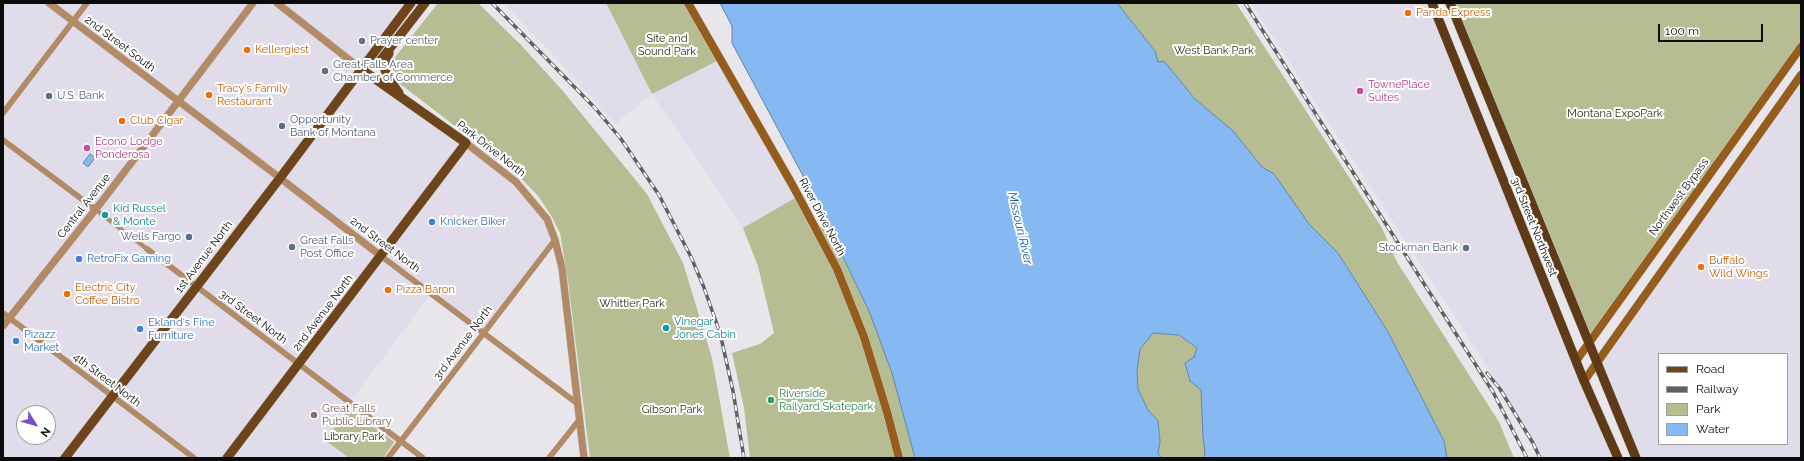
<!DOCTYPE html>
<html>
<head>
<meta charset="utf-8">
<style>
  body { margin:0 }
  #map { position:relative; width:1804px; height:461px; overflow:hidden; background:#e8e6eb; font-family:Raleway,sans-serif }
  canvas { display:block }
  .frame { position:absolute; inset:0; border:4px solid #0c0c0d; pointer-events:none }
  .legend { position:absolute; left:1658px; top:353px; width:130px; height:92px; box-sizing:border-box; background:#fff; border:1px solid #9e9e9e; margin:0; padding:5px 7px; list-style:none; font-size:12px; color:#0c0c0d }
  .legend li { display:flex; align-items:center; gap:8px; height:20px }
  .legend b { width:20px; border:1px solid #9e9e9e }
  .north { position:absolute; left:16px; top:405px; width:40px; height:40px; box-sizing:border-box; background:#fff; border:1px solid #9e9e9e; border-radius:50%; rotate:127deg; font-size:11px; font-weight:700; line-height:16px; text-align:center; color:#0c0c0d }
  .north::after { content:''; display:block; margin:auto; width:14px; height:18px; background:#764fc8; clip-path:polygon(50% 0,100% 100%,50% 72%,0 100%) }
  .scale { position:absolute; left:1658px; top:24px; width:105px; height:18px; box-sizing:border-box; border:2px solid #0c0c0d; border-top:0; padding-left:5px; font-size:12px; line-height:14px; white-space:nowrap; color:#0c0c0d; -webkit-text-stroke:3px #fff; paint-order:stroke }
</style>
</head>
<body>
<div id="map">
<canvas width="1804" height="461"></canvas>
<div class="frame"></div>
<ul class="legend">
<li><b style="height:5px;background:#6e451a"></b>Road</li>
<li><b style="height:5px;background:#605f62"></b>Railway</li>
<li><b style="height:11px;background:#b6bd92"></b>Park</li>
<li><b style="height:11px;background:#86b8f1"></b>Water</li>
</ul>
<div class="north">N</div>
<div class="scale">100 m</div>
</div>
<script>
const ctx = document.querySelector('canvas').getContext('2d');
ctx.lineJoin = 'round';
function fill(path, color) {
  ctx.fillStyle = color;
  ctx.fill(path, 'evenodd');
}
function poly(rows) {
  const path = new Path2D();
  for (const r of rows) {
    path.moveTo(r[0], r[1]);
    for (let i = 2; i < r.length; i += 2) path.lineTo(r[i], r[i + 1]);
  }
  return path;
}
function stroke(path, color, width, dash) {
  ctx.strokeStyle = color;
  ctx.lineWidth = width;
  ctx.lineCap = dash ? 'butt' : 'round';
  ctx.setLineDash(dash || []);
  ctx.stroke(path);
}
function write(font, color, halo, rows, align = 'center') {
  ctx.font = font + ' Raleway,sans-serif';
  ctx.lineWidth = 4;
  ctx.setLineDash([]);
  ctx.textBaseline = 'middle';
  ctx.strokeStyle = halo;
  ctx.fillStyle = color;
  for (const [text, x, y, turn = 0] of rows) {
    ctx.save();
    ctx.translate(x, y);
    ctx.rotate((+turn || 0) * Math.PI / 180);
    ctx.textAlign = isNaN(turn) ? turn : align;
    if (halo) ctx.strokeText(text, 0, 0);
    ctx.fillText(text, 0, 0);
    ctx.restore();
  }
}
fill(poly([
  [3,3,410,3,361,70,516,182,535,204,555,240,483,333,431,294,350,402,401,440,388,458,3,458],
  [24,413,48,413,48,437,24,437],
  [503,3,606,3,652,94,717,61,795,198,743,228,652,94,615,124,553,55],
  [1251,3,1432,3,1617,458,1542,458,1525,425],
  [1801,75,1801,458,1636,458,1598,363],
  [1659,354,1787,354,1787,444,1659,444]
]), '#e0dce9');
fill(poly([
  [438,3,478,3,521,45,562,90,647,194,683,263,712,358,730,458,590,458,568,281,560,233,552,217,539,197,514,171,408,90,399,83,393,72,393,60],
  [606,3,683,3,717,61,652,94],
  [1117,3,1236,3,1382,228,1397,262,1499,422,1514,458,1447,458,1444,441,1388,332,1338,253,1309,224,1274,174,1262,167,1233,131,1195,99,1164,61,1158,62,1155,51],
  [1450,3,1801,3,1801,47,1589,341],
  [795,198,812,232,826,223,869,311,892,373,915,458,750,458,744,408,732,353,760,344,774,333,758,266,743,228],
  [1153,333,1179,335,1197,348,1194,357,1185,363,1190,381,1201,390,1203,436,1205,454,1204,458,1162,458,1158,453,1160,441,1158,421,1148,410,1138,389,1137,371,1140,349],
  [349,409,394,442,383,458,349,458,325,440]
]), '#b6bd92');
const water = poly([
  [720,3,1117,3,1155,51,1158,62,1164,61,1195,99,1233,131,1262,167,1274,174,1309,224,1338,253,1388,332,1444,441,1447,458,1204,458,1205,454,1203,436,1201,390,1190,381,1185,363,1194,357,1197,348,1179,335,1153,333,1140,349,1137,371,1138,389,1148,410,1158,421,1160,441,1158,453,1162,458,915,458,892,373,869,311,809,187,732,43,732,26,720,3],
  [90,154,95,158,88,167,83,163,90,154]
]);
fill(water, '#86b8f1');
stroke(water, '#6184ad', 1);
stroke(poly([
  [122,230,129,235]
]), '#c7c5ca', 4, [4, 2]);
const pedestrian = poly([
  [95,209,122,230],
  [129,235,147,249]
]);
const minor = poly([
  [3,113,87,3],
  [3,140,95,209],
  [147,249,423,458],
  [381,256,578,404],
  [3,313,194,458],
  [388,458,555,240],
  [549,458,580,419]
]);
const tertiary = poly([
  [49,3,280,178,381,256],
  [277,3,361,69],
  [466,143,516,182,547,219,555,240,562,268,584,458],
  [3,326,103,200,253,3]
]);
const secondary = poly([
  [688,3,793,186,837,269,864,337,887,412,899,458],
  [1576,361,1801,47],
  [1584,381,1801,75]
]);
const primary = poly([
  [389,53,385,64,385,70,388,78,399,93],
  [362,69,380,61,425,3],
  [65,458,280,178,411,3],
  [227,458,466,143,361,69]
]);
const trunk = poly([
  [1432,3,1584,381,1618,458],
  [1450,3,1636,458]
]);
stroke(pedestrian, '#c5c3c7', 5);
stroke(minor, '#c5c3c7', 6);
stroke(tertiary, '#c5c3c7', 8);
stroke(secondary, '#c5c3c7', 9);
stroke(primary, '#c5c3c7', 10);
stroke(trunk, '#c5c3c7', 10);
stroke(pedestrian, '#b28a65', 4);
stroke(minor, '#b28a65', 5.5);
stroke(tertiary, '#b28a65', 7);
stroke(secondary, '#965c1c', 8);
stroke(primary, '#6e451a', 9);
stroke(trunk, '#5e3a16', 9);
const rail = poly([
  [492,3,595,108,621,139,659,195,691,257,703,285,720,333,733,391,744,458],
  [1245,3,1493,392,1527,458],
  [1487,373,1500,389,1533,443,1540,458]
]);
stroke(rail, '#605f62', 3.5);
stroke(rail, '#fff', 2, [6]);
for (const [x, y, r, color] of [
  [1408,13,4,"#e8710a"],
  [362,41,4,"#6b7280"],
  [247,50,4,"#e8710a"],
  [325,71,4,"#5c6f8a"],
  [1360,91,4,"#d1479c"],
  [209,95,4,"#e8710a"],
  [49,96,4,"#5c6f8a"],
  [122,121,4,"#e8710a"],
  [282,126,4,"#5c6f8a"],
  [87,148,4,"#d1479c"],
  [105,215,4,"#0f9aa8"],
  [432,222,4,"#3f7fe0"],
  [189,237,4,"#5c6f8a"],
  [292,247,4,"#5c6f8a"],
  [1466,248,4,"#5c6f8a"],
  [79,259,4,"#3f7fe0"],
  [1701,267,4,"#e8710a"],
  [388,290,4,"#e8710a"],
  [67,294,4,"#e8710a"],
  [666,328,4,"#0f9aa8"],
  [140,329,4,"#3f7fe0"],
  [16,341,4,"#3f7fe0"],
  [771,400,4,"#2e9e5b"],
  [314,415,4,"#8d6e63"]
]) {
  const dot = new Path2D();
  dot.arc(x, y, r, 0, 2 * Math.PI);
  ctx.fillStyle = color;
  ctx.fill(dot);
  stroke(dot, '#fff', 1.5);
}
write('11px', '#c56008', '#fff', [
  ["Panda Express",1416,13],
  ["Kellergiest",255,50],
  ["Tracy's Family",217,89],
  ["Restaurant",217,102],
  ["Club Cigar",130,121],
  ["Buffalo",1709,261],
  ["Wild Wings",1709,274],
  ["Electric City",75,288],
  ["Coffee Bistro",75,301],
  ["Pizza Baron",396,290]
], 'left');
write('11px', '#2d3110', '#fff', [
  ["Site and",667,39],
  ["Sound Park",667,52],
  ["West Bank Park",1214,51],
  ["Montana ExpoPark",1615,114],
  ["Whittier Park",632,304],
  ["Gibson Park",672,410],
  ["Library Park",354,437]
]);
write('11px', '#5b616d', '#fff', [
  ["Prayer center",370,41]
], 'left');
write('11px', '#0c0c0d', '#fff', [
  ["2nd Street South",120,44,37],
  ["Park Drive North",491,149,38],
  ["Northwest Bypass",1679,197,-54],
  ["Central Avenue",84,206,-52],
  ["River Drive North",822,217,62],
  ["3rd Street Northwest",1534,227,68],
  ["2nd Street North",385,245,37],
  ["1st Avenue North",204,257,-53],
  ["2nd Avenue North",323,313,-53],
  ["3rd Street North",253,317,37],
  ["3rd Avenue North",463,343,-53],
  ["4th Street North",107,380,37]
]);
write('11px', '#4e5e75', '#fff', [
  ["Great Falls Area",333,65],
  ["Chamber of Commerce",333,78],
  ["U.S. Bank",57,96],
  ["Opportunity",290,120],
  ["Bank of Montana",290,133],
  ["Wells Fargo",181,237,"right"],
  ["Great Falls",300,241],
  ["Post Office",300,254],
  ["Stockman Bank",1458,248,"right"]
], 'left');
write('11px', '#b23c85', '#fff', [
  ["TownePlace",1368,85],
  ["Suites",1368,98],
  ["Econo Lodge",95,142],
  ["Ponderosa",95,155]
], 'left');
write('11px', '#0d838f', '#fff', [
  ["Kid Russel",113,209],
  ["& Monte",113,222],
  ["Vinegar",674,322],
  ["Jones Cabin",674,335]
], 'left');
write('11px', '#366cbe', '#fff', [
  ["Knicker Biker",440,222],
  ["RetroFix Gaming",87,259],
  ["Ekland's Fine",148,323],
  ["Furniture",148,336],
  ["Pizazz",24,335],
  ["Market",24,348]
], 'left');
write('11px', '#27864d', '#fff', [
  ["Riverside",779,394],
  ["Railyard Skatepark",779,407]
], 'left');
write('11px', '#785e54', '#fff', [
  ["Great Falls",322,409],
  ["Public Library",322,422]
], 'left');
write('italic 12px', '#0c5699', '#fff', [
  ["Missouri River",1020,228,77]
]);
</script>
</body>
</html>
